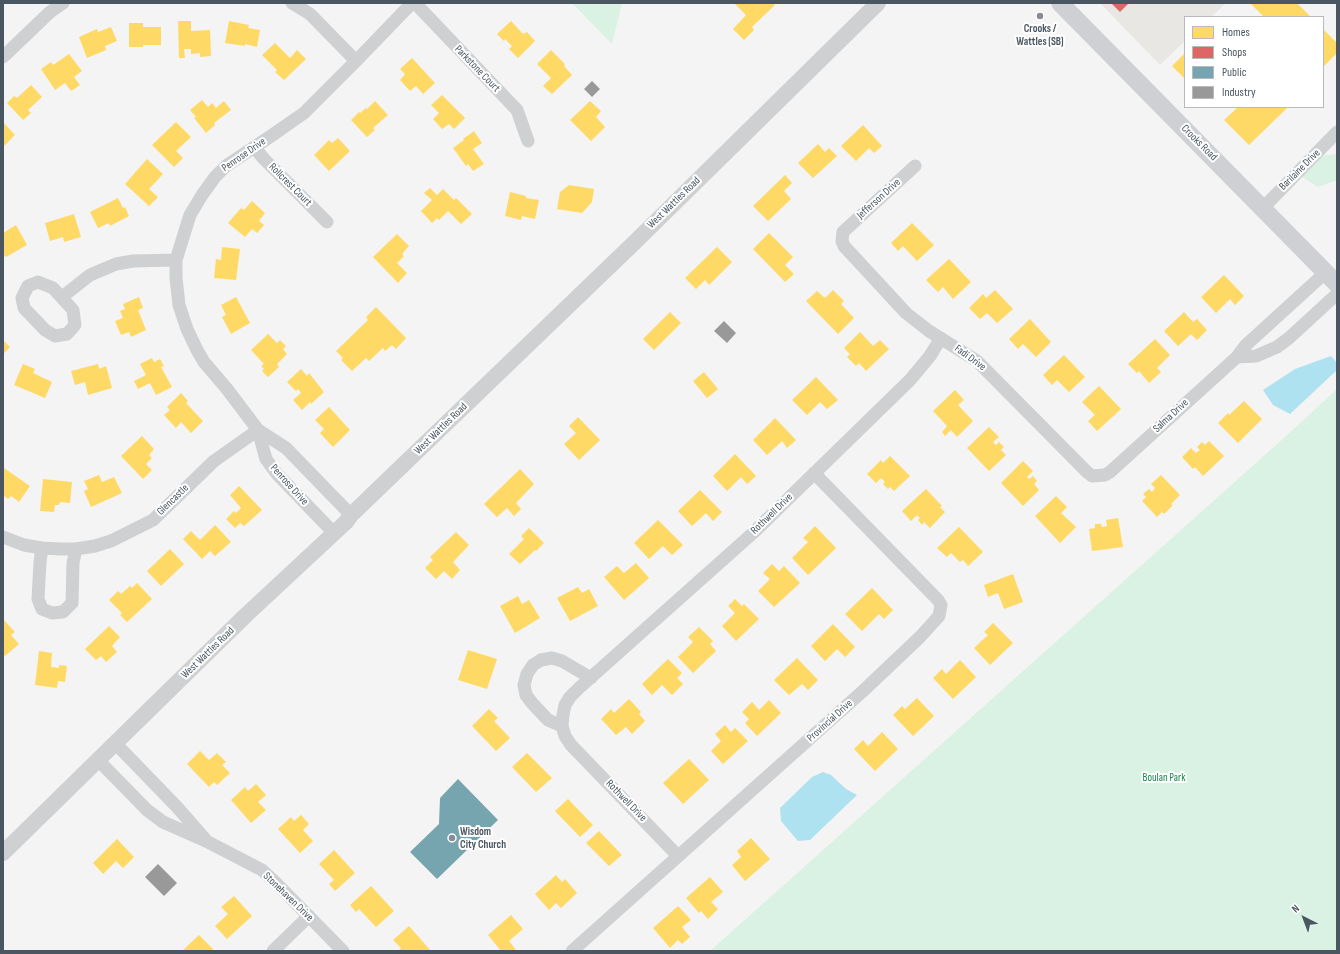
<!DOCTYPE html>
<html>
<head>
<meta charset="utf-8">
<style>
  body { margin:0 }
  #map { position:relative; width:1340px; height:954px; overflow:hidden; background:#f4f4f4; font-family:"Sofia Sans Condensed",sans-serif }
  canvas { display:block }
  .frame { position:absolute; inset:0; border:4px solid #4a5661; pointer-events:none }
  .legend { position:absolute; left:1184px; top:16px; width:140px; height:92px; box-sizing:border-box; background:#fff; border:1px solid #b7bbc0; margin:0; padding:5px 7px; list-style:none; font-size:12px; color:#4a5661 }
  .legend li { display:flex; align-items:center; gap:8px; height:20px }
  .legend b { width:20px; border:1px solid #b7bbc0 }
  .north { position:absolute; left:1284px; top:898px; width:40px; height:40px; -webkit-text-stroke:3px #fff; paint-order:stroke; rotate:318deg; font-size:11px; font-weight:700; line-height:16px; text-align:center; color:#4a5661 }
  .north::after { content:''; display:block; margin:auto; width:14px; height:18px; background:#4a5661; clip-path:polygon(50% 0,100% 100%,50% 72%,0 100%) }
</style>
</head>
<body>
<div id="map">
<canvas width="1340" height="954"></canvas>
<div class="frame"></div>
<ul class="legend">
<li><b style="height:11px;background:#ffd966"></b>Homes</li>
<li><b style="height:11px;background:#e06666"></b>Shops</li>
<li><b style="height:11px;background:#76a5af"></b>Public</li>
<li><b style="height:11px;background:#999"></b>Industry</li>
</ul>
<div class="north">N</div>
</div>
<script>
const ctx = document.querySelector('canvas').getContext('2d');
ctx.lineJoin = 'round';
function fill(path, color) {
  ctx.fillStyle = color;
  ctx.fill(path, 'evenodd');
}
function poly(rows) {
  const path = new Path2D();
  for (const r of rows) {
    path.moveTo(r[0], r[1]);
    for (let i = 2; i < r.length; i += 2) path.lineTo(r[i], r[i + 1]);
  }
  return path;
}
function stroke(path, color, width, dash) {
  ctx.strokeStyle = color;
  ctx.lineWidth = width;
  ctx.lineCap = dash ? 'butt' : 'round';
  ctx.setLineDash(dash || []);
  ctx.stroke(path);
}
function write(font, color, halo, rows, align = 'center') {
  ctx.font = font + ' "Sofia Sans Condensed",sans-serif';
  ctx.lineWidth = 4;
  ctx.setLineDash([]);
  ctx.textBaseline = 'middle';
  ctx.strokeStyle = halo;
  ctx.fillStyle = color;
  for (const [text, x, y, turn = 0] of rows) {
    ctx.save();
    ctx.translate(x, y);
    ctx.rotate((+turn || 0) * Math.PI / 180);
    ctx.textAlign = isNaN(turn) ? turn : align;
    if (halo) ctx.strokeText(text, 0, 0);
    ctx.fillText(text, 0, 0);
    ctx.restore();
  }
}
fill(poly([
  [1100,3,1226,3,1211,17,1185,17,1185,41,1160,65]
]), '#e8e7e3');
fill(poly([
  [572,3,622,3,612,44],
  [1337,154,1337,180,1318,187,1301,176,1320,156],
  [1337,389,1337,951,710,951,1285,437]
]), '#d9f2e3');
fill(poly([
  [1331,356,1337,363,1337,370,1290,414,1273,405,1263,390,1295,369],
  [823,772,831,775,846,789,857,795,810,840,798,841,781,821,780,808,812,777]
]), '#aee2f0');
fill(poly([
  [734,3,773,3,775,5,752,27,754,30,744,40,733,29,746,15],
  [1250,3,1297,3,1311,17,1264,17],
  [178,21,191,21,191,31,210,30,211,56,200,57,200,53,191,54,191,49,184,49,185,58,179,58],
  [229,21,249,25,248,28,260,30,257,47,245,44,245,46,225,43],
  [511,21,523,34,527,32,535,41,518,58,509,49,512,46,505,39,504,41,497,34],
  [129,23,143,23,143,27,161,27,161,45,143,45,143,47,129,47],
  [111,27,117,41,105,46,106,50,87,58,79,37,97,29,98,32],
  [1323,29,1337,43,1337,53,1323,67],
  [275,43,290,58,297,50,306,59,284,80,275,72,277,70,262,55],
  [551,50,565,64,564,66,572,75,552,94,543,86,551,78,537,64],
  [1185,53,1185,79,1172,66],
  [69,54,82,71,74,77,80,85,71,91,65,83,55,90,41,69,51,62,53,65],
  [412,58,435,83,423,94,416,86,410,91,400,80,405,74,400,69],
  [31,85,42,97,28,110,31,113,23,120,7,103,14,96,17,98],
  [442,95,465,118,454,129,449,124,442,129,433,119,439,113,431,105],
  [202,100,208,107,212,103,216,108,224,101,231,110,214,123,215,125,206,133,194,118,196,117,190,110],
  [375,101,388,115,373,128,375,130,367,137,351,120,359,112,360,113,366,108,367,109],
  [590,101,601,111,596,117,605,127,591,141,570,120],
  [1238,107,1288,107,1249,145,1224,120],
  [3,122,15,135,3,147],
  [176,122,191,137,176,151,183,158,174,167,152,145],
  [863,125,882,146,874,153,869,148,856,161,841,146],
  [474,131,482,143,473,149,484,164,473,171,468,164,466,166,453,148,464,140,463,139],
  [338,138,350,151,329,171,314,155,329,140,332,143],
  [818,144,825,152,829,148,837,156,813,178,798,163],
  [147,159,163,174,149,189,158,197,149,206,125,184],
  [785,175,792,183,784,191,791,199,768,221,753,206],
  [569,185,594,189,592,202,582,213,557,209,560,192],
  [430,188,437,195,443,189,454,200,456,198,472,214,461,224,448,211,439,220,437,218,432,223,421,211,432,200,424,193],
  [510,192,526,196,526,198,539,200,535,219,522,216,521,220,505,216],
  [118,198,123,208,125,207,129,216,110,226,109,223,98,228,90,212],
  [252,201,265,213,259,221,264,225,257,233,252,229,245,237,228,223,241,208,244,210],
  [74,214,81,237,64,242,63,237,50,241,45,223],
  [912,223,934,245,917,261,903,246,898,251,891,243],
  [16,225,27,245,6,257,3,254,3,233],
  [769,233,793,257,785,265,794,274,785,282,753,249],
  [397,234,409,246,402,254,404,256,397,263,407,273,398,283,373,257],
  [222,247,240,249,236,280,214,278,216,259,221,260],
  [717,247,732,262,709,285,705,280,696,289,685,278],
  [949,259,971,282,953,299,943,287,938,292,926,280],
  [1224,275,1244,296,1235,305,1230,299,1216,313,1201,297],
  [833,290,844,301,841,304,854,318,838,334,806,301,817,291,825,298],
  [995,290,1013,309,997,323,987,313,980,319,969,308,983,294,986,298],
  [139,297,143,308,138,310,146,330,131,337,129,332,121,335,115,321,123,318,120,311,125,309,123,304],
  [236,297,250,323,231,334,222,317,226,315,221,305],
  [376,307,406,338,396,349,392,345,385,351,383,348,369,361,366,358,352,371,341,360,343,358,336,351,368,320,366,317],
  [670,312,681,323,654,350,643,339],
  [1184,312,1193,322,1197,319,1207,330,1197,340,1191,334,1178,346,1164,331],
  [1030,319,1051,342,1036,357,1023,344,1018,349,1009,339],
  [860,332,873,346,880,340,889,349,866,371,859,363,856,366,847,357,850,354,844,348],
  [268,334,277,343,280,340,286,346,283,349,287,354,277,364,279,367,268,377,262,371,264,369,261,366,264,364,251,350],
  [1155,339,1170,355,1157,368,1161,372,1149,383,1139,371,1137,373,1128,364],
  [3,340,10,347,3,354],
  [1064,355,1085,377,1069,392,1057,380,1052,385,1043,375],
  [152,358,154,362,160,359,164,366,161,367,172,387,156,395,150,383,138,389,134,381,146,375,140,364],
  [23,364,35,369,33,373,52,382,45,398,14,385],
  [98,364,99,369,106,366,112,388,88,395,85,382,75,385,71,371],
  [301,369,307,376,309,373,324,392,311,404,310,402,302,410,293,400,301,393,298,389,296,391,287,382],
  [704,372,718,389,707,398,693,381],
  [816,377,838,400,827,409,820,402,807,415,792,400],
  [1099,386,1121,409,1097,431,1088,421,1095,415,1082,402],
  [955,390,964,400,958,405,973,421,957,437,951,430,945,436,942,432,947,426,933,411],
  [181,393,188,401,186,403,203,421,191,433,181,422,176,428,164,415,170,410,167,407],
  [1244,401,1262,419,1238,443,1218,423,1228,413,1229,415],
  [329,407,350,430,333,447,320,433,324,429,315,420],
  [578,417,600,440,579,460,564,444,576,433,569,426],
  [775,418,796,440,787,448,782,441,767,455,753,440],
  [989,427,999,437,993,442,996,445,999,442,1004,447,1001,450,1006,455,989,471,967,448],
  [142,436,154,449,149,455,152,458,146,464,152,470,143,479,121,456],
  [1209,441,1224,456,1203,476,1195,467,1193,469,1182,457,1191,448,1196,453,1200,450,1197,447,1202,442,1205,445],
  [735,454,756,476,747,484,741,477,727,491,713,476],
  [890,456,910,476,894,491,890,487,888,489,883,484,885,482,881,478,876,483,867,474,881,460,883,463],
  [1023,461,1033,471,1027,477,1029,479,1033,476,1037,481,1034,484,1039,490,1023,506,1001,483],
  [4,468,30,486,19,502,11,496,8,499,3,495],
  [520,469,534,484,516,503,521,509,514,516,507,508,497,517,484,504],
  [99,475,102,482,114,477,122,493,91,507,84,491,88,489,84,481],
  [1161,475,1180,495,1171,504,1173,505,1164,514,1162,512,1157,517,1142,501,1146,497,1143,494,1149,489,1152,492,1155,488,1151,484],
  [43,479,72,482,70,503,60,502,59,505,55,505,54,512,40,511],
  [239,486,262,510,244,526,240,523,235,528,226,519,234,511,236,513,241,508,230,495],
  [926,489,942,506,940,507,945,512,930,528,924,522,922,525,918,520,920,518,917,515,911,521,902,511],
  [700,490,722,512,713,521,706,513,692,526,678,511],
  [1056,496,1067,507,1061,513,1076,527,1060,543,1035,516],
  [1118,518,1123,547,1092,551,1089,529,1095,528,1095,524,1101,524,1102,527,1107,526,1106,520],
  [658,520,683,545,672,555,663,546,649,559,634,543],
  [215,525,231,542,215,556,210,551,202,559,183,539,191,531,200,540],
  [815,526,836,548,808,575,792,558,808,542,803,538],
  [959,527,983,552,968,566,963,560,960,562,951,553,947,557,937,548],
  [529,528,544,543,536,551,535,550,520,564,509,554,524,539,521,536],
  [456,532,469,545,453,562,460,570,452,579,444,571,436,579,425,568,433,560,430,557],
  [170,549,184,564,161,586,147,571],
  [636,563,649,578,624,600,604,577,617,566,624,573],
  [772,564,779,571,784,566,800,583,774,607,758,591,770,579,763,573],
  [1013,574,1023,602,1004,609,998,593,988,597,984,585],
  [137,583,152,599,127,622,120,615,122,613,109,600,118,591,121,594,130,586,132,588],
  [578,587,582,593,589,589,598,606,570,621,557,598],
  [872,588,893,610,884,619,879,614,862,631,845,614],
  [518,596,522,604,529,600,540,618,515,633,500,606],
  [735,599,742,606,744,604,759,619,736,641,722,626,735,613,728,606],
  [3,619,15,632,11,635,19,644,5,656,3,653],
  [993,623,1013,643,990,665,974,648,988,635,984,632],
  [833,624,855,647,845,657,837,649,825,661,811,646],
  [109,626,120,637,112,646,117,652,106,662,101,656,96,660,85,649],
  [699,627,713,641,710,644,716,651,693,673,678,657,693,642,688,637],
  [468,650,497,659,487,689,458,680],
  [39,651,52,653,51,667,59,668,59,665,67,666,65,682,58,681,57,688,35,685],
  [797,658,818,680,808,690,802,684,789,695,774,680],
  [668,659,682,673,677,678,683,684,672,695,662,685,652,695,642,684],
  [960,660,976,677,953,699,933,678,942,669,946,674],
  [917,698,934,716,913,736,893,715,902,706,905,709],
  [629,699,641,712,639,714,645,721,632,734,626,727,616,735,601,719,611,709,614,713],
  [769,700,781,713,757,736,745,723,749,719,742,712,752,702,759,710],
  [489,709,498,718,494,721,510,738,496,751,472,726],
  [725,725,731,732,735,728,748,741,723,764,711,751,721,741,715,734],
  [882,732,898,749,875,771,854,749,863,740,868,746],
  [200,751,209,760,217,753,226,762,222,765,230,773,217,785,214,782,209,787,187,764],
  [527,753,552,778,536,792,512,767],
  [689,759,709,780,683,804,663,783],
  [256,784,266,795,258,802,266,810,251,823,231,800,245,787,248,791],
  [568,799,593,825,580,837,555,811],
  [301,815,309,824,303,830,313,841,300,853,278,829,291,817,294,821],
  [599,831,622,855,609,866,586,843],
  [751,838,770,859,745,881,732,865,741,857,737,851],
  [117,839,134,857,123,868,116,861,103,874,93,863],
  [334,850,355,873,335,891,329,884,334,880,319,864],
  [556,875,562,882,565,879,577,893,561,908,556,903,549,910,535,894],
  [710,877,723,892,711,902,718,909,708,919,701,911,699,913,686,898],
  [371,886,394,911,376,927,359,909,356,912,350,905],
  [234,896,252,916,227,939,215,926,228,914,221,907],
  [678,906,691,920,682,927,690,937,682,944,678,940,670,948,653,928],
  [511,915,523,929,509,941,516,950,501,951,488,935],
  [409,926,431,951,398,951,401,948,393,940],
  [199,935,213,949,211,951,182,951]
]), '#ffd966');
fill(poly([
  [1111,3,1129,3,1120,12]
]), '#e06666');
fill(poly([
  [458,779,498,820,437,879,410,852,439,824,440,798]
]), '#76a5af');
fill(poly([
  [592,81,600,89,592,97,584,89],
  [724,321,736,333,727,343,714,331],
  [158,864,177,883,164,896,145,877]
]), '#999');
stroke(poly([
  [292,3,310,14,356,61],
  [415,3,517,110,528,141],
  [3,57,50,12,63,3],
  [254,147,264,159,327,222],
  [915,166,843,232,842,241,844,246,906,313,929,331,977,361,1087,472,1092,476,1105,475,1110,472,1237,357,1246,345,1325,273],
  [1263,208,1337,132],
  [38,282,53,288,73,310,75,325,67,334,55,336,45,330,24,308,22,298,28,286,38,282],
  [62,297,90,275,116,264,133,261,176,260],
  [1237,357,1256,356,1277,347,1289,338,1337,294],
  [258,430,266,459,277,474,333,532],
  [351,515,286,448,258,430,227,389,204,362,197,350,187,329,179,305,176,278,176,260,190,215,202,195,215,177,226,166,271,136,304,113,356,61,412,3],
  [3,537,24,545,42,548,60,549,76,549,95,546,111,541,153,520,214,461,258,430],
  [42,548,40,562,38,599,42,609,52,613,63,612,72,603,73,563,76,549],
  [562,726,548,720,532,703,526,695,524,685,527,674,533,665,541,660,552,658,562,661,591,678],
  [115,743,177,807,205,839],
  [98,760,147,810,163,822,206,841,262,870,276,883,343,951],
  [678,856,571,745,565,736,562,726,563,715,565,705,570,697,579,688,753,533,910,380,930,356,941,338],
  [273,951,309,916],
  [572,951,863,691,920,637,939,616,941,605,938,600,814,473]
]), '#ced0d2', 13);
stroke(poly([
  [3,853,245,616,346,522,351,515,636,241,878,3]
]), '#ced0d2', 16);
stroke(poly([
  [1060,3,1337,284]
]), '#ced0d4', 18);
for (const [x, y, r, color] of [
  [1040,16,4,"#868d94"],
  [452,838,4,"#868d94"]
]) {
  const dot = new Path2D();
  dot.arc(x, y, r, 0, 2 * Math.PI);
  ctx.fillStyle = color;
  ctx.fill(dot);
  stroke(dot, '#fff', 1.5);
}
write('bold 11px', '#4a5661', '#fff', [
  ["Crooks /",1040,29],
  ["Wattles (SB)",1040,42],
  ["Wisdom",460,832,"left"],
  ["City Church",460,845,"left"]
]);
write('11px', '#4a5661', '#fff', [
  ["Parkstone Court",477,69,46],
  ["Crooks Road",1199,143,45],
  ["Penrose Drive",244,155,-35],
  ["Barilaine Drive",1300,170,-45],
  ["Rollcrest Court",290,185,45],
  ["Jefferson Drive",879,199,-42],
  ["West Wattles Road",674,203,-44],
  ["Fadi Drive",970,358,36],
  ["Salma Drive",1171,416,-43],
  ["West Wattles Road",441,429,-44],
  ["Penrose Drive",289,485,48],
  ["Glencastle",173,500,-44],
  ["Rothwell Drive",772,514,-44],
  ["West Wattles Road",208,653,-44],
  ["Provincial Drive",830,721,-42],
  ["Rothwell Drive",626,801,46],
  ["Stonehaven Drive",288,897,44]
]);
write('11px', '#17864f', '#fff', [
  ["Boulan Park",1164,778]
]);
</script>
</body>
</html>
